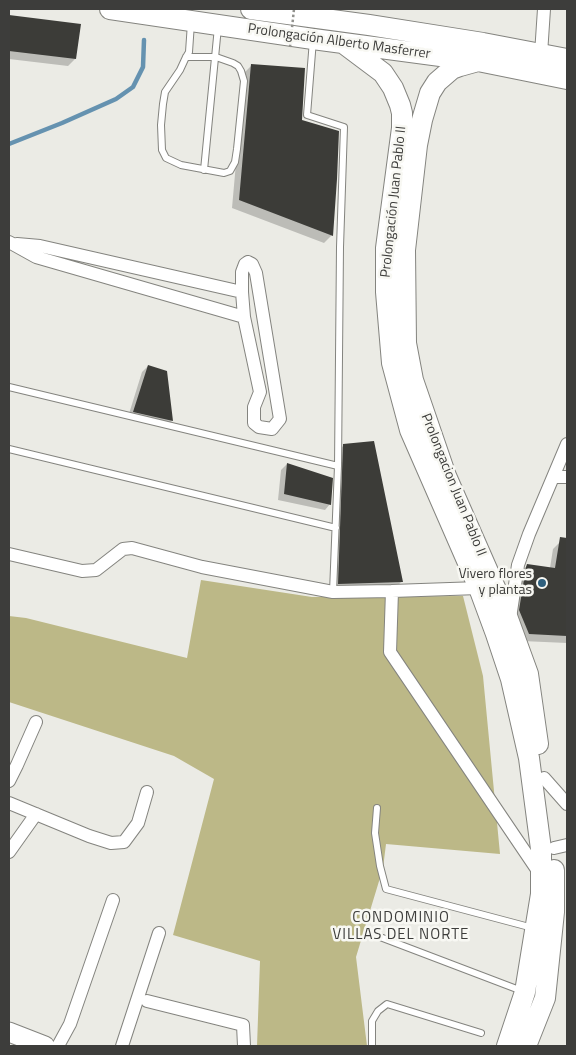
<!DOCTYPE html>
<html>
<head>
<meta charset="utf-8">
<style>
  body { margin:0 }
  #map { position:relative; width:576px; height:1055px; overflow:hidden; background:#ebebe5; font-family:"Titillium Web",sans-serif }
  canvas { display:block }
  .frame { position:absolute; inset:0; border:10px solid #3d3d3b; pointer-events:none }
</style>
</head>
<body>
<div id="map">
<canvas width="576" height="1055"></canvas>
<div class="frame"></div>
</div>
<script>
const ctx = document.querySelector('canvas').getContext('2d');
ctx.lineJoin = 'round';
function fill(path, color) {
  ctx.fillStyle = color;
  ctx.fill(path, 'evenodd');
}
function poly(rows) {
  const path = new Path2D();
  for (const r of rows) {
    path.moveTo(r[0], r[1]);
    for (let i = 2; i < r.length; i += 2) path.lineTo(r[i], r[i + 1]);
  }
  return path;
}
function stroke(path, color, width, dash) {
  ctx.strokeStyle = color;
  ctx.lineWidth = width;
  ctx.lineCap = dash ? 'butt' : 'round';
  ctx.setLineDash(dash || []);
  ctx.stroke(path);
}
function write(font, color, halo, rows, align = 'center') {
  ctx.font = font + ' "Titillium Web",sans-serif';
  ctx.lineWidth = 5;
  ctx.setLineDash([]);
  ctx.textBaseline = 'middle';
  ctx.strokeStyle = halo;
  ctx.fillStyle = color;
  for (const [text, x, y, turn = 0] of rows) {
    ctx.save();
    ctx.translate(x, y);
    ctx.rotate((+turn || 0) * Math.PI / 180);
    ctx.textAlign = isNaN(turn) ? turn : align;
    if (halo) ctx.strokeText(text, 0, 0);
    ctx.fillText(text, 0, 0);
    ctx.restore();
  }
}
fill(poly([
  [201,580,312,597,463,596,483,676,500,854,386,844,383,868,356,957,367,1046,257,1046,260,961,173,935,214,779,174,756,9,702,9,616,26,618,187,658]
]), '#bcb887');
fill(poly([
  [9,16,79,25,75,59,68,66,9,59],
  [251,66,301,120,332,235,324,243,232,208,244,73],
  [148,366,165,372,172,421,167,426,128,417,142,372],
  [373,442,401,582,394,590,331,591,336,453,344,445],
  [287,464,330,504,325,510,278,500,281,470],
  [560,542,567,543,567,643,522,641,512,618,520,572,528,565,550,568,553,549]
]), '#0003');
stroke(poly([
  [9,144,62,123,116,99,133,87,143,67,144,40]
]), '#6592b0', 4.5);
fill(poly([
  [9,15,81,24,76,59,9,51],
  [251,64,305,68,302,120,339,131,337,179,333,236,239,200],
  [148,365,167,371,173,421,133,412],
  [374,441,403,582,338,584,343,444],
  [287,463,333,478,331,505,284,494],
  [560,537,567,538,567,636,529,634,519,610,526,567,527,564,555,568]
]), '#3c3c38');
const lane = poly([
  [313,40,307,115,344,127,340,247,338,466,333,592],
  [186,57,216,57,233,63,238,66,241,71,244,81,237,149,235,162,230,171,224,173,181,165,166,158,162,150,161,125,163,104,165,92,180,70,186,57,189,52,191,23],
  [204,170,218,27],
  [9,387,338,466],
  [9,449,336,528],
  [377,808,375,833,380,866,386,889,533,928],
  [380,937,522,991],
  [372,1046,372,1021,378,1011,387,1004,481,1033]
]);
const street = poly([
  [541,54,544,9],
  [9,242,36,257,244,317],
  [17,244,40,246,242,292],
  [248,262,252,264,256,273,280,419,272,429,259,427,254,423,254,407,260,392,244,317,242,292,242,272,245,264,248,262],
  [554,477,567,477],
  [9,554,82,571,96,570,123,549,132,548,202,567,333,592,392,591,390,652,540,874],
  [392,591,479,588],
  [510,618,518,565,529,534,567,444],
  [544,778,567,804],
  [9,781,17,765,36,722],
  [9,803,89,836,111,843,124,842,138,823,147,792],
  [554,848,567,845],
  [9,852,36,814],
  [147,1001,243,1025,244,1046],
  [58,1046,70,1024,113,900],
  [122,1046,159,933]
]);
const secondary = poly([
  [9,1032,45,1046]
]);
const primary = poly([
  [110,9,313,39,478,61,567,79],
  [251,9,369,25,483,43,567,59],
  [343,43,383,73,393,88,400,105,402,113,402,128,386,248,386,292,392,363,410,430,479,588,496,634,511,679,529,758,541,849,541,894,525,992,507,1046],
  [478,61,460,66,452,69,437,82,430,93,422,120,417,145,405,250,406,343,413,380,446,476,504,608,528,674,538,744],
  [526,1046,545,998,554,912,554,870]
]);
stroke(lane, '#84847f', 8);
stroke(street, '#84847f', 14);
stroke(secondary, '#84847f', 21);
stroke(primary, '#84847f', 22);
stroke(lane, '#fff', 6);
stroke(street, '#fff', 12);
stroke(secondary, '#fff', 19);
stroke(primary, '#fff', 20);
stroke(poly([
  [290,47,294,9]
]), '#92928e', 2.5, [2.5, 2.5]);
for (const [x, y, r, color] of [
  [542,583,5,"#2f607e"]
]) {
  const dot = new Path2D();
  dot.arc(x, y, r, 0, 2 * Math.PI);
  ctx.fillStyle = color;
  ctx.fill(dot);
  stroke(dot, '#f8f8f3', 2);
}
write('14px', '#3d3d3b', '#f8f8f3', [
  ["Prolongación Alberto Masferrer",339,42,8],
  ["Prolongación Juan Pablo II",394,202,-84],
  ["Prolongacion Juan Pablo II",453,485,68]
]);
write('14px', '#3d3d3b', '#f8f8f3', [
  ["Vivero flores",532,575],
  ["y plantas",532,591]
], 'right');
ctx.letterSpacing = '1px';
write('15px', '#3d3d3b', '#f8f8f3', [
  ["CONDOMINIO",401,918],
  ["VILLAS DEL NORTE",401,935]
]);
ctx.letterSpacing = '0px';
</script>
</body>
</html>
